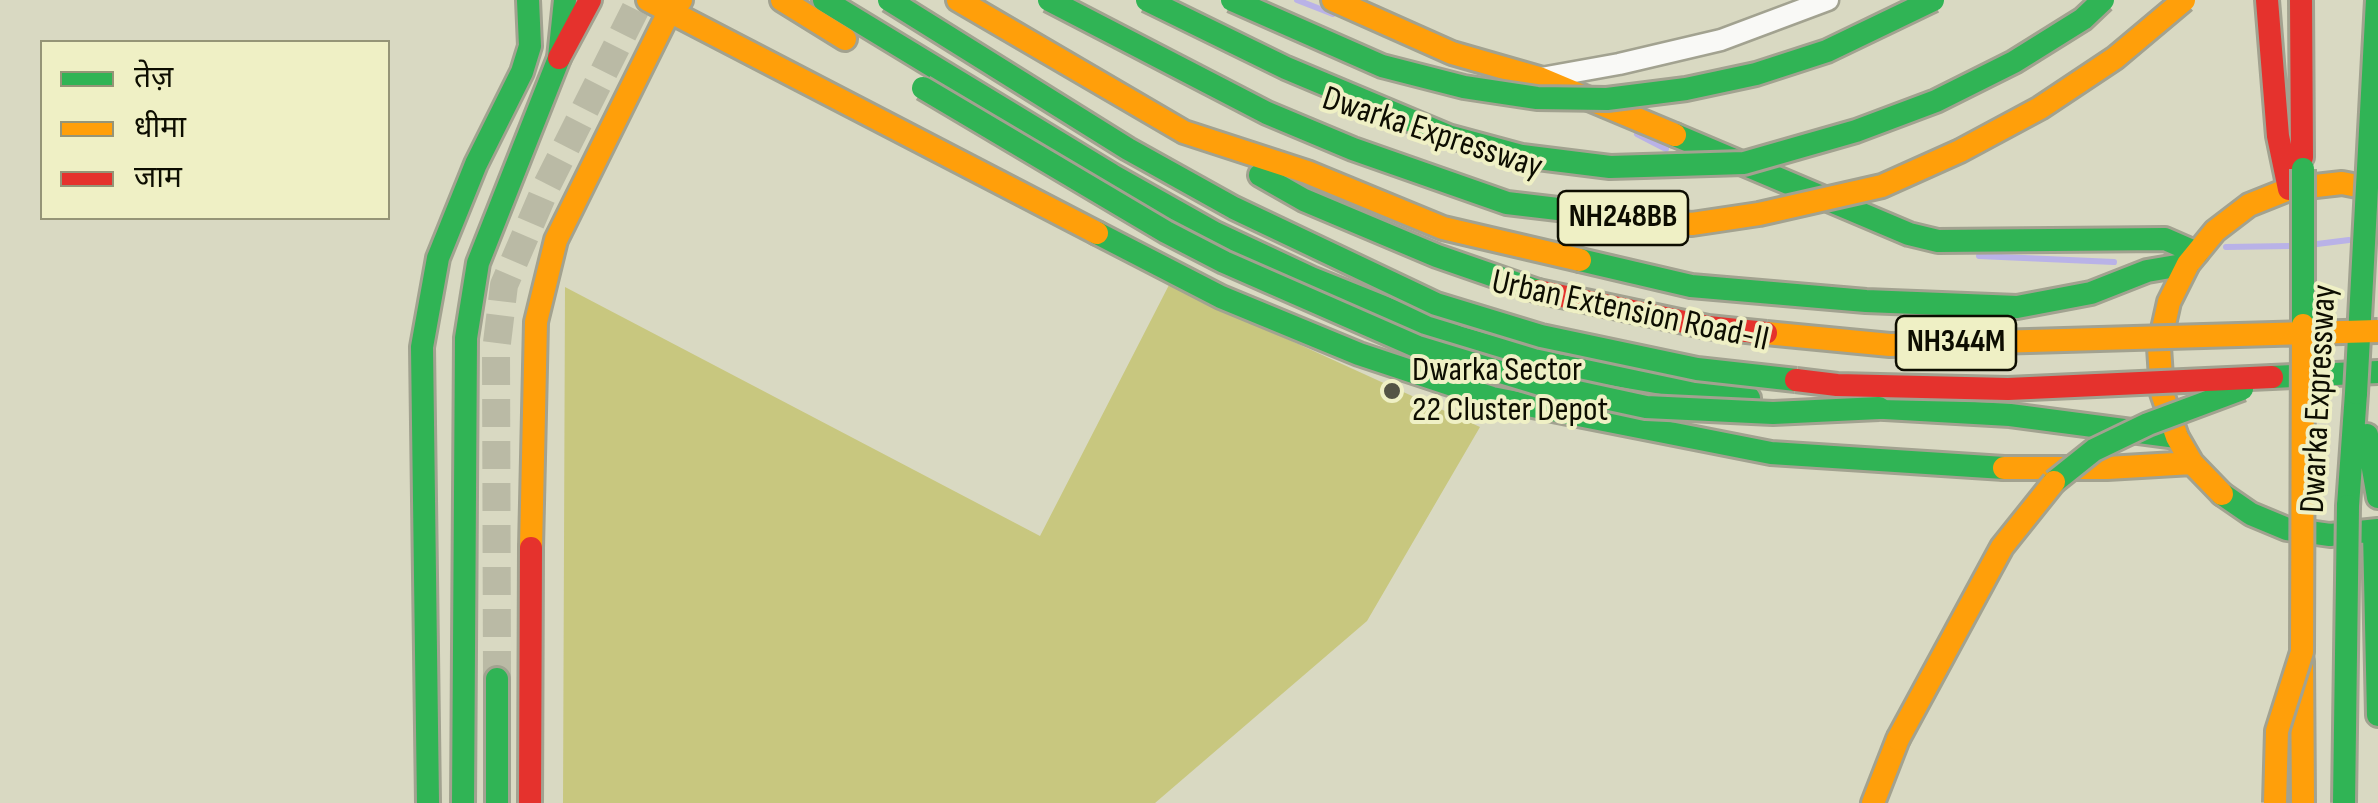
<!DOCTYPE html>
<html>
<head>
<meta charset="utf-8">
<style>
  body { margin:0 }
  #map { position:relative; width:2378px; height:803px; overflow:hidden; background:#d9d9c2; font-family:"Sofia Sans Condensed","Noto Sans Devanagari",sans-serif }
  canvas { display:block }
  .legend { position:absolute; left:40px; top:40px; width:350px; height:180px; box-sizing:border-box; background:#eff0c5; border:2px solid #959577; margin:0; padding:12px 18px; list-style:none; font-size:30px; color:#0d0d01 }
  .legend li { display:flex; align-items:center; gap:20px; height:50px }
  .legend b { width:50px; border:2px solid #959577 }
</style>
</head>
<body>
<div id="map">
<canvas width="2378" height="803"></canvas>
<ul class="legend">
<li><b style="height:12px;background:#30b455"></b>तेज़</li>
<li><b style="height:12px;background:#ff9f0a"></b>धीमा</li>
<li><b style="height:12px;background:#e5322d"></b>जाम</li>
</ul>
</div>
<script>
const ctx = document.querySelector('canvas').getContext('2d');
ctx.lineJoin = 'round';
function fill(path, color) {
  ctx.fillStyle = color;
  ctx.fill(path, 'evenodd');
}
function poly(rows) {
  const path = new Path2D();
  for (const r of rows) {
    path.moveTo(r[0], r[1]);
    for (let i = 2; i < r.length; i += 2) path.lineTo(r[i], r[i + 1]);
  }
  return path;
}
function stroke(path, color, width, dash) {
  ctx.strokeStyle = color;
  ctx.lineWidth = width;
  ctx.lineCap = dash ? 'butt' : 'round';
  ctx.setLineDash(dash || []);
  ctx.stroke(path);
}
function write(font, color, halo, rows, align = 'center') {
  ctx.font = font + ' "Sofia Sans Condensed",sans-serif';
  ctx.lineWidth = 8;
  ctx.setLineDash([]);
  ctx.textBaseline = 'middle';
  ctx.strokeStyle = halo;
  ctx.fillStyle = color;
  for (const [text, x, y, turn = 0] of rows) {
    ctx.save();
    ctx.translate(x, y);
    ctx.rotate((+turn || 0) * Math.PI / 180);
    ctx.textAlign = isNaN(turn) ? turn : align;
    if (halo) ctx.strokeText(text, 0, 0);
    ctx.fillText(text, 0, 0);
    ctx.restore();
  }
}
fill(poly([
  [1169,285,1480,427,1367,621,1155,803,563,803,565,287,1040,536]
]), '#c8c77f');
stroke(poly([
  [1297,0,1333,14],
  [1637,134,1666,149],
  [2317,244,2349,240],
  [2226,247,2290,246],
  [1979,256,2114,262]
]), '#b9b2e7', 6);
stroke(poly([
  [497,679,496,351,504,285,547,185,640,0]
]), '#babaa5', 28, [28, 14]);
const street = poly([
  [1541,78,1619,64,1721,40,1828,0]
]);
const fast = poly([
  [824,0,1112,175,1215,233,1311,278,1458,337,1557,365,1749,398],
  [1675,135,1909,234,1938,241,2165,239,2197,253],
  [1260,175,1304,200,1437,256,1538,291],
  [1097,233,1221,297,1359,354,1492,398,1771,453,2004,468],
  [1580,260,1691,286,1866,301,2017,307,2091,293,2147,271,2188,264],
  [2272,377,2378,372],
  [1849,406,2010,415,2177,437],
  [2367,435,2378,497],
  [2222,494,2251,514,2287,529,2330,535,2378,530],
  [2348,506,2356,393],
  [2374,531,2378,715],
  [497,679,497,803],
  [428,803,422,347,438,258,476,164,522,72,530,46,528,0],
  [463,803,466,338,478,263,559,58,565,0]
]);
const slow = poly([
  [648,0,1097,233],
  [782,0,845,39],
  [958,0,1184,132,1307,172,1443,228,1580,260],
  [1333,0,1452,53,1539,78,1675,135],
  [669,12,681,0],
  [2004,468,2107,468,2192,463],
  [2222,494,2192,463,2177,437,2162,393,2159,347,2169,302,2188,264,2215,231,2249,205,2289,189,2342,183,2378,190],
  [531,548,536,322,556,240,669,12],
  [2302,661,2303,803],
  [1873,803,1898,739]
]);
const jam = poly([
  [2267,0,2278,136,2289,189],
  [2301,0,2302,157],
  [559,58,590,0],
  [530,803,531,548]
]);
stroke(street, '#a2a290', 25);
stroke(fast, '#a2a290', 28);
stroke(slow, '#a2a290', 28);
stroke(jam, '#a2a290', 28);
stroke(street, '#f9f9f6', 20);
stroke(fast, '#30b455', 22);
stroke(slow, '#ff9f0a', 22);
stroke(jam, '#e5322d', 22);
const fastBridge = poly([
  [889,0,1128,149,1234,208,1436,304,1541,336,1697,369,1796,380],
  [1049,0,1267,113,1353,149,1507,203,1660,221],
  [1147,0,1286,68,1448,136,1522,156,1610,167,1744,163,1856,131,1936,101,2014,62,2083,19,2103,0],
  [1232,0,1382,66,1464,87,1537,98,1607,99,1686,89,1756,74,1827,51,1933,0],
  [923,88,1166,232,1224,262,1418,347,1540,384,1646,407,1773,413,1879,408],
  [2303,325,2303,169],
  [2356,393,2377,0],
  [2054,482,2094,450,2148,424,2242,389],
  [2344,803,2348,506]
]);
const slowBridge = poly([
  [1660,221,1692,224,1759,214,1882,186,1960,151,2040,108,2115,58,2184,0],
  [1766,333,1890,345,2378,331],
  [1898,739,2002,547,2054,482],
  [2275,803,2277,731,2302,652,2303,325]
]);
const jamBridge = poly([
  [1538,291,1708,327,1766,333],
  [1796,380,1837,385,2008,389,2272,377]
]);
stroke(fastBridge, '#a2a290', 28, []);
stroke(slowBridge, '#a2a290', 28, []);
stroke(jamBridge, '#a2a290', 28, []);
stroke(fastBridge, '#30b455', 22);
stroke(slowBridge, '#ff9f0a', 22);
stroke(jamBridge, '#e5322d', 22);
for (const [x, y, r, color] of [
  [1392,391,10,"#545445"]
]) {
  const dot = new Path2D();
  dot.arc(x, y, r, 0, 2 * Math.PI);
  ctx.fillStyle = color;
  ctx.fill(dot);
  stroke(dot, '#eff0c5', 4);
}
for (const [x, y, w] of [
  [1623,218,130],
  [1956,343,120]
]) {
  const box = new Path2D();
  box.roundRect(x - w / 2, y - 27, w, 54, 8);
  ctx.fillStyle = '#eff0c5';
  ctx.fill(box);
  stroke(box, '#0d0d01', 2.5);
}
write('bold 32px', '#0d0d01', null, [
  ["NH248BB",1623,218],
  ["NH344M",1956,343]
]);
write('35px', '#0d0d01', '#eff0c5', [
  ["Dwarka Expressway",1432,134,18],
  ["Urban Extension Road-II",1630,312,12],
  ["Dwarka Expressway",2320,399,-87]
]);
write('35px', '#0d0d01', '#eff0c5', [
  ["Dwarka Sector",1412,371],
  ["22 Cluster Depot",1412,411]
], 'left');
</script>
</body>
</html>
